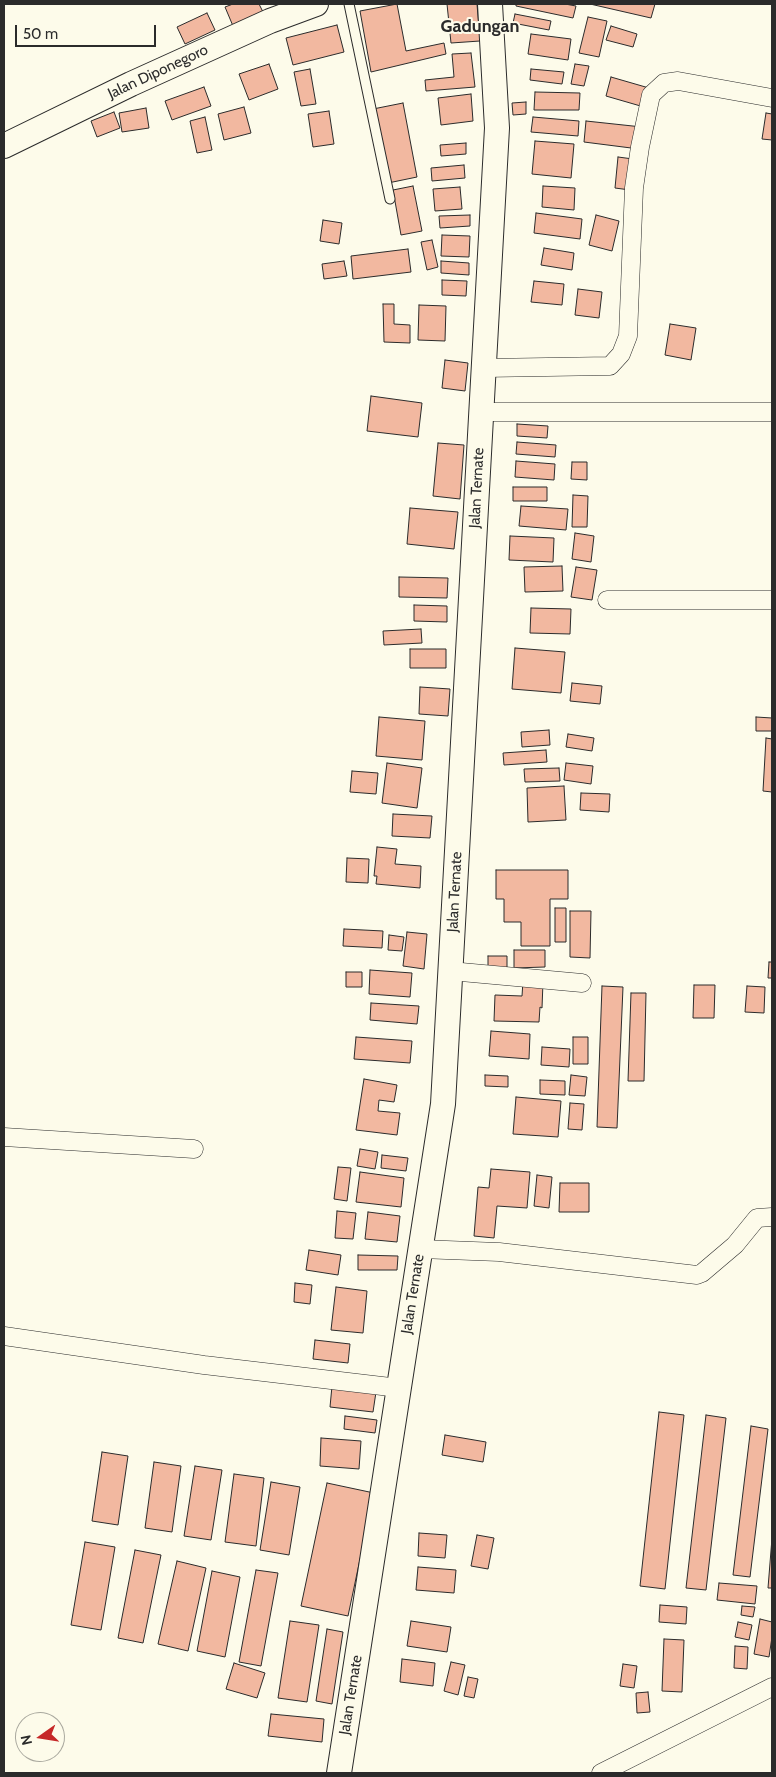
<!DOCTYPE html>
<html>
<head>
<meta charset="utf-8">
<style>
  body { margin:0 }
  #map { position:relative; width:776px; height:1777px; overflow:hidden; background:#fdfbea; font-family:Cabin,sans-serif }
  canvas { display:block }
  .frame { position:absolute; inset:0; border:5px solid #2b2b2b; pointer-events:none }
  .north { position:absolute; left:15px; top:1712px; width:50px; height:50px; box-sizing:border-box; background:#fdfbea; border:1px solid #a9a89e; border-radius:50%; rotate:257deg; font-size:14px; font-weight:700; line-height:20px; text-align:center; color:#2b2b2b }
  .north::after { content:''; display:block; margin:auto; width:18px; height:22px; background:#c62828; clip-path:polygon(50% 0,100% 100%,50% 72%,0 100%) }
  .scale { position:absolute; left:15px; top:25px; width:141px; height:22px; box-sizing:border-box; border:2px solid #2b2b2b; border-top:0; padding-left:6px; font-size:15px; line-height:18px; white-space:nowrap; color:#2b2b2b; -webkit-text-stroke:4px #fdfbea; paint-order:stroke }
</style>
</head>
<body>
<div id="map">
<canvas width="776" height="1777"></canvas>
<div class="frame"></div>
<div class="north">N</div>
<div class="scale">50 m</div>
</div>
<script>
const ctx = document.querySelector('canvas').getContext('2d');
ctx.lineJoin = 'round';
function fill(path, color) {
  ctx.fillStyle = color;
  ctx.fill(path, 'evenodd');
}
function poly(rows) {
  const path = new Path2D();
  for (const r of rows) {
    path.moveTo(r[0], r[1]);
    for (let i = 2; i < r.length; i += 2) path.lineTo(r[i], r[i + 1]);
  }
  return path;
}
function stroke(path, color, width, dash) {
  ctx.strokeStyle = color;
  ctx.lineWidth = width;
  ctx.lineCap = dash ? 'butt' : 'round';
  ctx.setLineDash(dash || []);
  ctx.stroke(path);
}
function write(font, color, halo, rows, align = 'center') {
  ctx.font = font + ' Cabin,sans-serif';
  ctx.lineWidth = 4;
  ctx.setLineDash([]);
  ctx.textBaseline = 'middle';
  ctx.strokeStyle = halo;
  ctx.fillStyle = color;
  for (const [text, x, y, turn = 0] of rows) {
    ctx.save();
    ctx.translate(x, y);
    ctx.rotate((+turn || 0) * Math.PI / 180);
    ctx.textAlign = isNaN(turn) ? turn : align;
    if (halo) ctx.strokeText(text, 0, 0);
    ctx.fillText(text, 0, 0);
    ctx.restore();
  }
}
const building = poly([
  [233,4,259,4,263,12,233,26,225,7,233,4],
  [397,4,406,51,444,43,446,54,371,72,360,11,397,4],
  [447,4,477,4,480,41,451,43,447,4],
  [516,4,565,4,576,6,573,18,516,6,516,4],
  [590,4,655,4,651,18,590,4],
  [207,13,215,30,185,44,177,27,207,13],
  [515,14,551,21,549,30,513,23,515,14],
  [588,17,607,21,599,57,579,53,588,17],
  [337,25,344,52,293,65,286,38,337,25],
  [611,26,637,34,633,47,606,40,611,26],
  [531,34,571,39,568,60,528,54,531,34],
  [471,53,475,87,426,91,425,80,454,77,452,54,471,53],
  [269,64,278,89,249,100,239,74,269,64],
  [575,64,589,66,584,86,571,84,575,64],
  [310,69,316,104,301,106,294,72,310,69],
  [531,69,564,72,562,84,530,80,531,69],
  [611,77,649,88,644,107,606,96,611,77],
  [204,87,211,106,172,120,165,101,204,87],
  [535,92,580,93,579,110,534,110,535,92],
  [471,94,473,121,441,125,438,98,471,94],
  [526,102,526,114,513,115,512,103,526,102],
  [403,103,417,177,388,183,373,109,403,103],
  [244,107,251,133,224,140,218,114,244,107],
  [146,108,149,128,122,132,119,113,146,108],
  [329,111,334,144,313,147,308,114,329,111],
  [114,112,120,128,97,137,91,121,114,112],
  [766,113,772,114,772,140,762,139,766,113],
  [205,117,212,150,197,153,190,121,205,117],
  [533,117,579,121,578,136,531,132,533,117],
  [586,121,642,127,639,149,584,142,586,121],
  [535,141,574,144,571,178,532,174,535,141],
  [466,143,466,154,441,156,440,145,466,143],
  [618,157,633,159,630,190,615,188,618,157],
  [464,165,465,178,432,181,431,168,464,165],
  [413,186,422,231,401,235,393,190,413,186],
  [543,186,575,188,574,210,542,207,543,186],
  [460,187,462,209,435,211,433,189,460,187],
  [536,213,582,219,580,239,534,233,536,213],
  [470,215,470,226,440,228,439,216,470,215],
  [596,215,619,221,612,251,589,245,596,215],
  [323,220,342,223,339,244,320,241,323,220],
  [442,235,470,236,469,257,441,256,442,235],
  [432,240,438,267,427,270,421,242,432,240],
  [544,248,574,253,572,270,541,265,544,248],
  [408,249,411,272,353,279,351,256,408,249],
  [344,261,347,276,324,279,322,264,344,261],
  [441,261,469,263,469,275,441,273,441,261],
  [442,280,467,281,466,296,442,295,442,280],
  [534,281,564,284,562,305,531,302,534,281],
  [578,289,602,292,599,318,575,315,578,289],
  [383,304,394,304,394,324,410,325,410,343,384,342,383,304],
  [419,305,446,306,445,341,418,340,419,305],
  [670,324,696,328,691,360,665,355,670,324],
  [445,360,468,363,465,391,442,388,445,360],
  [371,396,422,403,418,437,367,431,371,396],
  [517,424,548,426,547,438,517,436,517,424],
  [517,442,556,445,555,457,516,454,517,442],
  [438,443,464,445,460,499,433,496,438,443],
  [516,461,555,464,554,480,515,477,516,461],
  [572,462,587,462,587,480,571,479,572,462],
  [513,487,547,487,547,501,513,501,513,487],
  [573,495,588,496,587,527,572,527,573,495],
  [521,506,568,509,566,530,519,526,521,506],
  [410,508,458,512,454,549,407,544,410,508],
  [575,533,594,536,591,562,572,559,575,533],
  [510,536,554,538,553,562,509,560,510,536],
  [562,566,563,591,525,592,524,567,562,566],
  [576,567,597,570,592,600,571,597,576,567],
  [399,577,448,578,447,598,399,597,399,577],
  [414,605,447,606,447,622,414,621,414,605],
  [531,608,571,609,570,634,530,633,531,608],
  [421,629,422,643,384,645,383,631,421,629],
  [515,648,565,652,561,693,512,689,515,648],
  [410,649,446,649,446,668,410,668,410,649],
  [572,683,602,686,600,704,570,701,572,683],
  [420,687,450,689,448,716,419,714,420,687],
  [379,717,425,721,422,760,376,756,379,717],
  [756,717,772,718,772,731,756,731,756,717],
  [549,730,550,745,522,747,521,732,549,730],
  [568,734,594,738,592,751,566,747,568,734],
  [766,738,772,739,772,792,763,791,766,738],
  [546,750,547,762,504,765,503,753,546,750],
  [387,763,422,768,417,808,382,803,387,763],
  [566,763,593,766,591,784,564,780,566,763],
  [559,768,560,781,525,782,524,769,559,768],
  [352,771,378,773,376,794,350,792,352,771],
  [564,786,566,820,528,822,527,788,564,786],
  [581,793,610,794,609,812,580,810,581,793],
  [393,814,432,816,430,838,392,836,393,814],
  [377,847,397,849,395,864,421,866,420,888,376,884,377,876,374,876,377,847],
  [347,858,369,859,368,883,346,882,347,858],
  [496,870,568,870,568,899,550,899,550,946,521,946,521,922,504,922,504,899,496,899,496,870],
  [555,908,566,908,566,942,555,942,555,908],
  [570,911,591,911,590,958,570,957,570,911],
  [344,929,383,931,382,948,343,946,344,929],
  [407,932,427,934,424,969,403,966,407,932],
  [389,935,404,937,402,951,388,950,389,935],
  [514,950,545,950,545,967,514,968,514,950],
  [488,956,507,956,507,970,488,970,488,956],
  [769,962,772,962,772,978,768,978,769,962],
  [370,970,412,973,410,997,369,994,370,970],
  [346,972,362,972,362,987,346,987,346,972],
  [523,981,543,982,542,1008,540,1007,539,1022,494,1021,495,995,522,996,523,981],
  [694,985,715,985,714,1018,693,1018,694,985],
  [602,986,623,987,617,1128,597,1127,602,986],
  [747,986,765,987,764,1013,745,1012,747,986],
  [631,993,646,993,644,1081,628,1081,631,993],
  [371,1003,419,1006,417,1024,370,1020,371,1003],
  [491,1031,530,1034,529,1059,489,1056,491,1031],
  [356,1037,412,1041,410,1063,354,1059,356,1037],
  [573,1037,588,1037,588,1064,573,1064,573,1037],
  [542,1047,570,1049,569,1067,541,1065,542,1047],
  [485,1075,508,1076,508,1087,485,1086,485,1075],
  [571,1075,587,1077,585,1096,569,1095,571,1075],
  [364,1079,397,1085,394,1102,379,1100,378,1111,400,1113,397,1135,356,1130,364,1079],
  [540,1080,565,1081,565,1095,540,1094,540,1080],
  [516,1097,561,1101,558,1137,513,1134,516,1097],
  [570,1103,584,1104,582,1130,568,1129,570,1103],
  [360,1149,378,1152,375,1169,357,1166,360,1149],
  [382,1155,408,1158,406,1171,381,1168,382,1155],
  [338,1167,351,1168,347,1201,334,1199,338,1167],
  [491,1169,530,1172,527,1208,497,1206,494,1238,474,1236,478,1187,489,1188,491,1169],
  [360,1172,404,1178,401,1207,356,1202,360,1172],
  [537,1175,552,1177,549,1208,534,1206,537,1175],
  [560,1183,589,1183,589,1212,559,1212,560,1183],
  [337,1211,356,1213,353,1239,335,1238,337,1211],
  [368,1212,400,1216,397,1242,365,1239,368,1212],
  [309,1250,341,1255,338,1275,306,1270,309,1250],
  [358,1255,398,1256,397,1270,358,1270,358,1255],
  [295,1283,312,1285,310,1304,294,1302,295,1283],
  [336,1287,367,1291,363,1333,331,1330,336,1287],
  [315,1340,350,1344,348,1363,313,1359,315,1340],
  [332,1386,376,1392,373,1412,330,1407,332,1386],
  [659,1412,684,1415,665,1589,640,1586,659,1412],
  [706,1415,726,1418,706,1590,686,1588,706,1415],
  [345,1416,377,1420,375,1433,344,1429,345,1416],
  [751,1426,768,1429,750,1577,733,1575,751,1426],
  [445,1435,486,1442,483,1462,442,1455,445,1435],
  [321,1438,361,1441,359,1469,320,1466,321,1438],
  [102,1452,128,1456,118,1525,92,1521,102,1452],
  [154,1462,181,1466,172,1532,145,1528,154,1462],
  [195,1466,222,1470,211,1540,184,1536,195,1466],
  [234,1474,264,1478,256,1546,225,1542,234,1474],
  [271,1482,300,1487,289,1555,260,1550,271,1482],
  [327,1483,374,1493,348,1616,301,1606,327,1483],
  [419,1533,447,1535,445,1558,418,1556,419,1533],
  [477,1535,494,1538,488,1569,471,1566,477,1535],
  [772,1538,772,1588,768,1588,772,1538],
  [85,1542,115,1547,101,1630,71,1625,85,1542],
  [135,1550,161,1555,143,1643,118,1638,135,1550],
  [177,1561,206,1568,188,1651,158,1644,177,1561],
  [418,1567,456,1570,454,1593,416,1590,418,1567],
  [256,1570,278,1573,261,1666,239,1662,256,1570],
  [212,1571,240,1577,225,1657,197,1651,212,1571],
  [719,1583,757,1586,755,1604,717,1600,719,1583],
  [660,1605,687,1607,686,1624,659,1622,660,1605],
  [742,1606,755,1607,753,1617,741,1615,742,1606],
  [760,1619,772,1622,772,1637,769,1657,754,1654,760,1619],
  [290,1621,319,1625,307,1702,278,1698,290,1621],
  [411,1621,451,1627,447,1652,407,1646,411,1621],
  [738,1622,752,1625,749,1640,735,1637,738,1622],
  [327,1629,343,1632,332,1704,316,1701,327,1629],
  [664,1639,684,1640,682,1692,662,1691,664,1639],
  [735,1646,748,1647,747,1669,734,1668,735,1646],
  [402,1659,435,1663,433,1686,400,1682,402,1659],
  [451,1662,465,1665,458,1695,444,1691,451,1662],
  [234,1663,265,1673,257,1698,226,1689,234,1663],
  [623,1664,637,1666,634,1688,620,1686,623,1664],
  [468,1677,478,1679,474,1698,464,1696,468,1677],
  [648,1692,650,1712,637,1713,636,1693,648,1692],
  [271,1714,324,1719,322,1742,268,1736,271,1714]
]);
fill(building, '#f2b8a0');
stroke(building, '#2b2b2b', 1);
const lane = poly([
  [349,4,390,199]
]);
const street = poly([
  [484,368,610,366,621,354,628,336,634,188,640,147,651,95,664,83,678,81,772,98],
  [481,412,772,412],
  [607,600,772,600],
  [450,971,582,983],
  [4,1137,194,1149],
  [420,1249,499,1252,697,1275,702,1273,735,1245,757,1218,772,1217],
  [4,1336,204,1365,399,1388],
  [601,1773,772,1687]
]);
const secondary = poly([
  [4,146,131,84,270,21,316,4],
  [339,1773,443,1104,497,128,490,4]
]);
stroke(lane, '#2b2b2b', 11);
stroke(street, '#2b2b2b', 19);
stroke(secondary, '#2b2b2b', 26);
stroke(lane, '#fdfbea', 9);
stroke(street, '#fdfbea', 18);
stroke(secondary, '#fdfbea', 24);
write('15px', '#2b2b2b', '#fdfbea', [
  ["Jalan Diponegoro",158,72,-25],
  ["Jalan Ternate",477,488,-87],
  ["Jalan Ternate",455,892,-87],
  ["Jalan Ternate",413,1294,-81],
  ["Jalan Ternate",351,1695,-81]
]);
write('bold 18px', '#2b2b2b', '#fdfbea', [
  ["Gadungan",480,27]
]);
</script>
</body>
</html>
